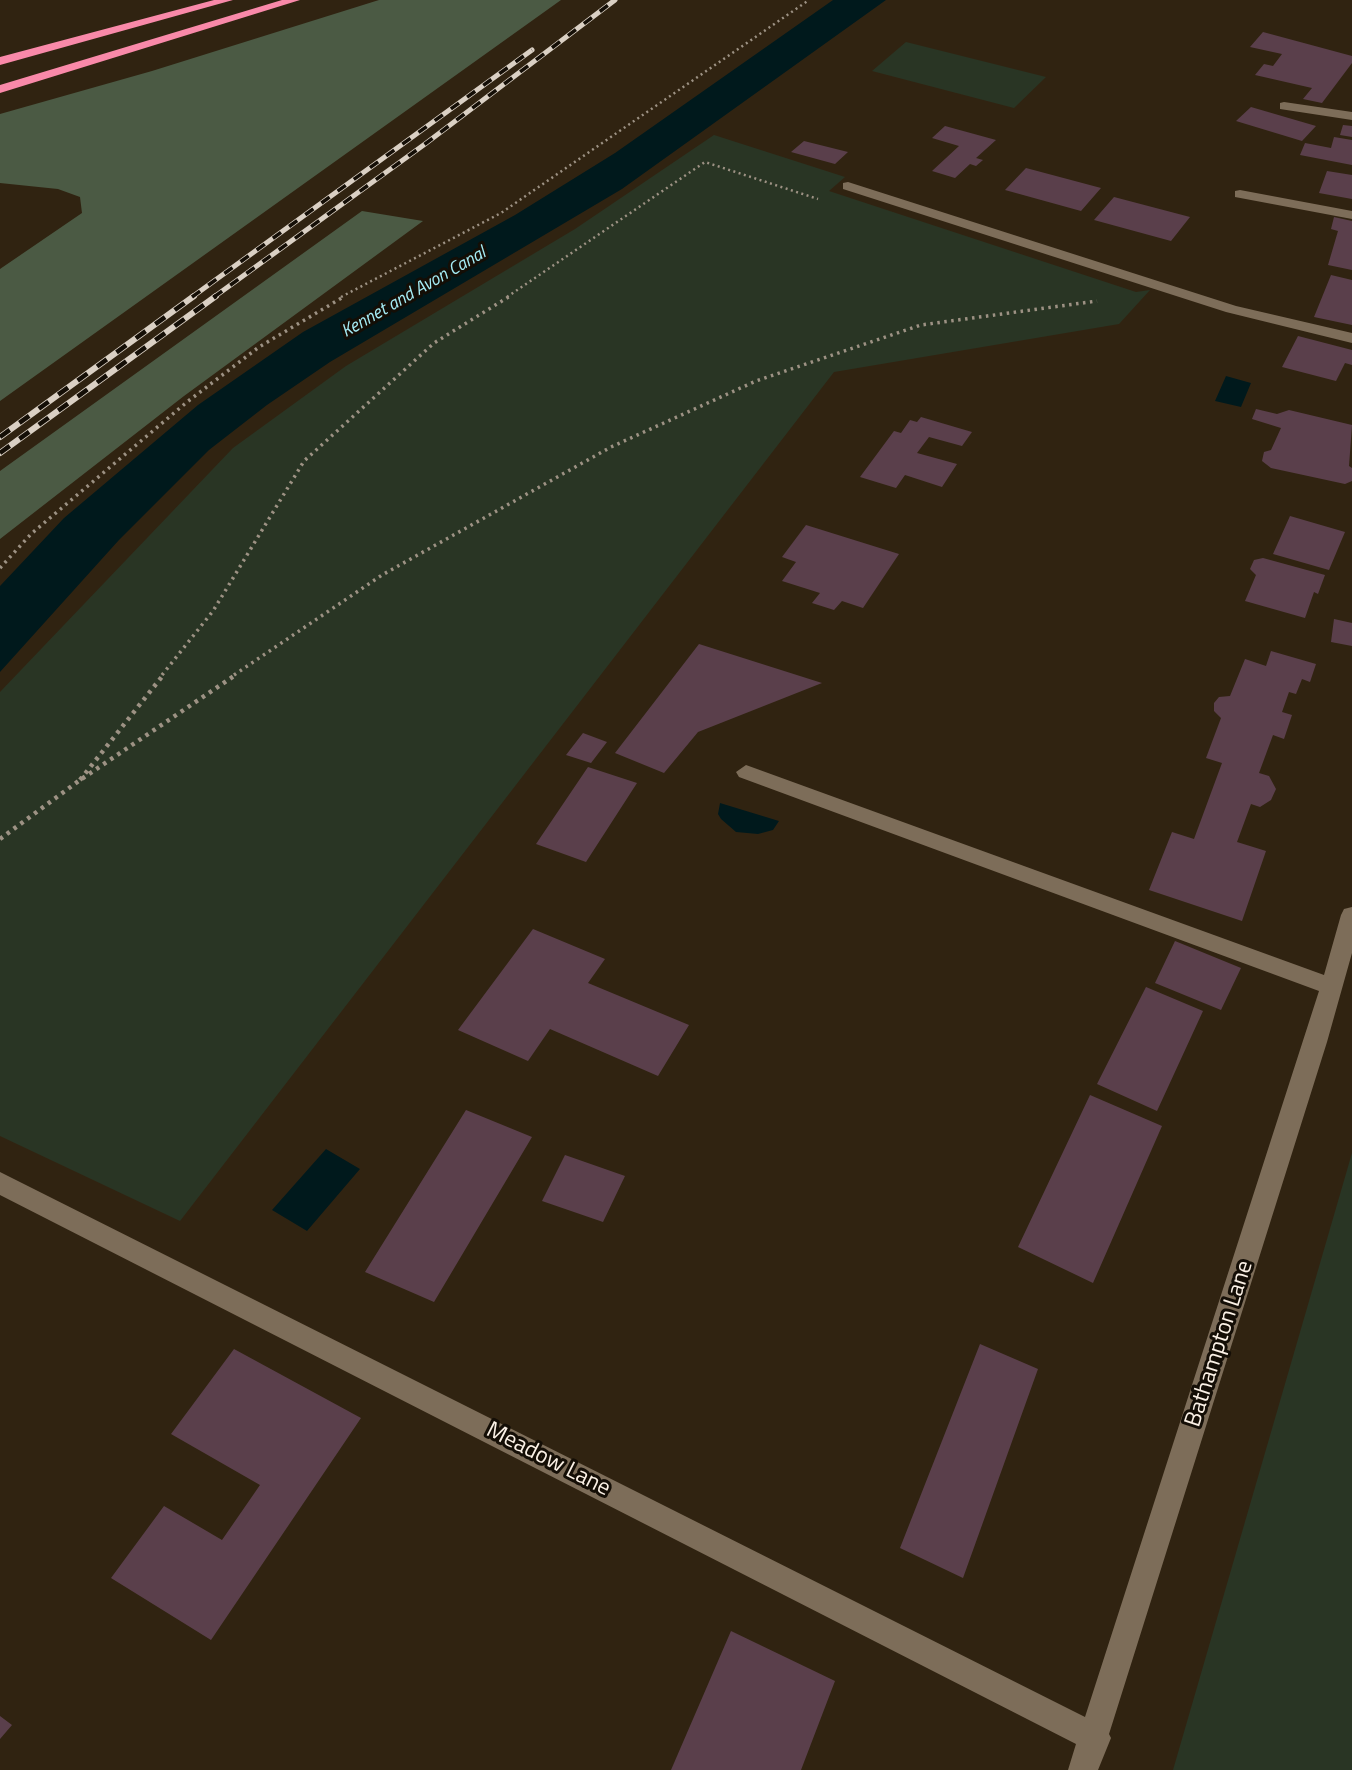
<!DOCTYPE html>
<html>
<head>
<meta charset="utf-8">
<style>
  body { margin:0 }
  canvas { display:block; background:#302311 }
</style>
</head>
<body>
<canvas width="1352" height="1770"></canvas>
<script>
const ctx = document.querySelector('canvas').getContext('2d');
ctx.lineJoin = 'round';
function fill(path, color) {
  ctx.fillStyle = color;
  ctx.fill(path, 'evenodd');
}
function poly(rows) {
  const path = new Path2D();
  for (const r of rows) {
    path.moveTo(r[0], r[1]);
    for (let i = 2; i < r.length; i += 2) path.lineTo(r[i], r[i + 1]);
  }
  return path;
}
function stroke(path, color, width, dash) {
  ctx.strokeStyle = color;
  ctx.lineWidth = width;
  ctx.lineCap = dash ? 'butt' : 'round';
  ctx.setLineDash(dash || []);
  ctx.stroke(path);
}
function write(font, color, halo, rows, align = 'center') {
  ctx.font = font + ' "Titillium Web",sans-serif';
  ctx.lineWidth = 6;
  ctx.setLineDash([]);
  ctx.textBaseline = 'middle';
  ctx.strokeStyle = halo;
  ctx.fillStyle = color;
  for (const [text, x, y, turn = 0] of rows) {
    ctx.save();
    ctx.translate(x, y);
    ctx.rotate((+turn || 0) * Math.PI / 180);
    ctx.textAlign = isNaN(turn) ? turn : align;
    if (halo) ctx.strokeText(text, 0, 0);
    ctx.fillText(text, 0, 0);
    ctx.restore();
  }
}
fill(poly([
  [906,42,1046,77,1014,108,872,71],
  [714,135,845,177,829,191,1136,292,1150,290,1119,324,834,372,180,1221,0,1136,0,692,233,448,346,366,575,229],
  [1352,1153,1352,1770,1173,1770]
]), '#293524');
fill(poly([
  [379,0,561,0,0,401,0,269,82,213,80,197,58,189,0,183,0,114,152,71],
  [362,211,423,221,184,396,0,539,0,471]
]), '#4b5a44');
fill(poly([
  [833,0,886,0,622,189,330,362,267,405,209,450,119,540,0,672,0,586,64,518,198,405,303,332,515,215,615,153],
  [1226,376,1251,383,1241,407,1215,401],
  [720,803,779,821,773,830,758,834,736,832,721,819,718,814],
  [326,1149,360,1169,307,1231,272,1210]
]), '#00191c');
fill(poly([
  [1263,32,1352,56,1352,63,1322,103,1303,99,1312,88,1255,75,1264,64,1273,66,1282,54,1250,47],
  [1251,107,1316,126,1302,141,1236,121],
  [1343,125,1352,126,1352,137,1340,135],
  [945,126,996,140,976,158,983,160,976,166,970,164,955,178,932,171,959,146,932,138],
  [1334,137,1352,140,1352,165,1300,155,1305,143,1331,148],
  [804,141,848,152,835,164,791,152],
  [1026,168,1101,188,1081,211,1005,190],
  [1327,171,1352,175,1352,199,1319,193],
  [1114,197,1190,217,1171,241,1094,220],
  [1334,217,1352,221,1352,270,1328,265,1338,231,1331,229],
  [1331,275,1352,280,1352,325,1314,317],
  [1298,336,1352,350,1352,365,1345,363,1336,381,1282,367],
  [1256,409,1277,414,1289,410,1352,425,1349,466,1352,468,1352,481,1345,484,1271,468,1262,461,1264,452,1271,450,1281,428,1252,419],
  [921,417,972,432,962,446,929,437,917,453,957,464,942,487,905,475,896,488,860,477,894,431,901,433,910,420,917,422],
  [1290,516,1345,532,1329,570,1273,554],
  [806,525,899,554,863,608,842,601,834,610,812,603,820,593,782,581,796,562,782,557],
  [1263,558,1325,575,1318,594,1314,592,1305,618,1245,601,1256,575,1250,569,1254,560],
  [1334,619,1352,623,1352,646,1331,642],
  [699,644,822,683,698,732,664,773,615,753],
  [1271,651,1316,664,1310,682,1302,679,1296,694,1289,692,1282,712,1292,715,1284,739,1273,735,1259,773,1269,776,1276,789,1271,800,1260,807,1251,804,1237,842,1266,851,1242,921,1149,890,1172,832,1194,839,1222,763,1206,758,1221,718,1214,711,1214,703,1219,697,1230,696,1245,659,1266,666],
  [583,733,607,742,591,763,566,755],
  [588,767,637,783,586,862,536,844],
  [533,929,605,959,588,983,689,1025,658,1076,550,1029,528,1061,458,1030],
  [1175,941,1241,968,1221,1010,1155,983],
  [1146,987,1203,1011,1157,1111,1097,1084],
  [1090,1095,1162,1126,1093,1283,1018,1247],
  [466,1110,532,1137,434,1302,365,1272],
  [565,1155,625,1176,603,1222,542,1201],
  [980,1344,1038,1369,963,1578,900,1548],
  [234,1349,361,1418,211,1640,111,1578,164,1506,222,1540,260,1485,171,1434],
  [731,1631,835,1681,801,1770,671,1770],
  [0,1716,12,1725,0,1739]
]), '#5a3f4b');
stroke(poly([
  [341,297,501,213,809,0],
  [507,297,705,162,818,199]
]), '#9d9284', 2.5, [2, 3.5]);
stroke(poly([
  [0,568,31,534,187,402,259,347,345,296],
  [162,675,213,611,304,461,434,343,510,296],
  [234,675,382,575,611,447,756,381,921,325,1097,301]
]), '#9d9284', 3.5, [2.5, 4.5]);
stroke(poly([
  [80,780,164,674],
  [0,839,80,780,237,674]
]), '#9d9284', 4.5, [3.5, 5]);
fill(poly([
  [1284,102,1352,112,1352,120,1280,109,1280,103,1284,102],
  [848,182,1236,306,1352,333,1352,343,1226,312,843,189,843,183,848,182],
  [1240,190,1352,211,1352,219,1235,197,1235,191,1240,190],
  [746,765,1324,975,1341,915,1344,909,1352,907,1352,953,1327,1042,1109,1734,1111,1738,1098,1770,1068,1770,1076,1744,0,1195,0,1172,1085,1717,1319,991,739,777,736,772,746,765]
]), '#7d6d59');
fill(poly([
  [214,0,233,0,0,65,0,57,214,0],
  [282,0,300,0,0,93,0,85,282,0]
]), '#f989a9');
const railFar1 = poly([
  [192,297,532,50],
  [214,297,425,144,615,0]
]);
const rail = poly([
  [0,437,194,296],
  [0,453,216,296]
]);
stroke(railFar1, '#dad0c4', 5);
stroke(rail, '#dad0c4', 6);
stroke(railFar1, '#140e06', 3.5, [10]);
stroke(rail, '#140e06', 4.5, [12]);
write('italic 18px', '#a6edf6', '#140e06', [
  ["Kennet and Avon Canal",414,293,-30]
]);
write('23px', '#fbf1e6', '#140e06', [
  ["Bathampton Lane",1220,1344,-72],
  ["Meadow Lane",548,1460,27]
]);
</script>
</body>
</html>
